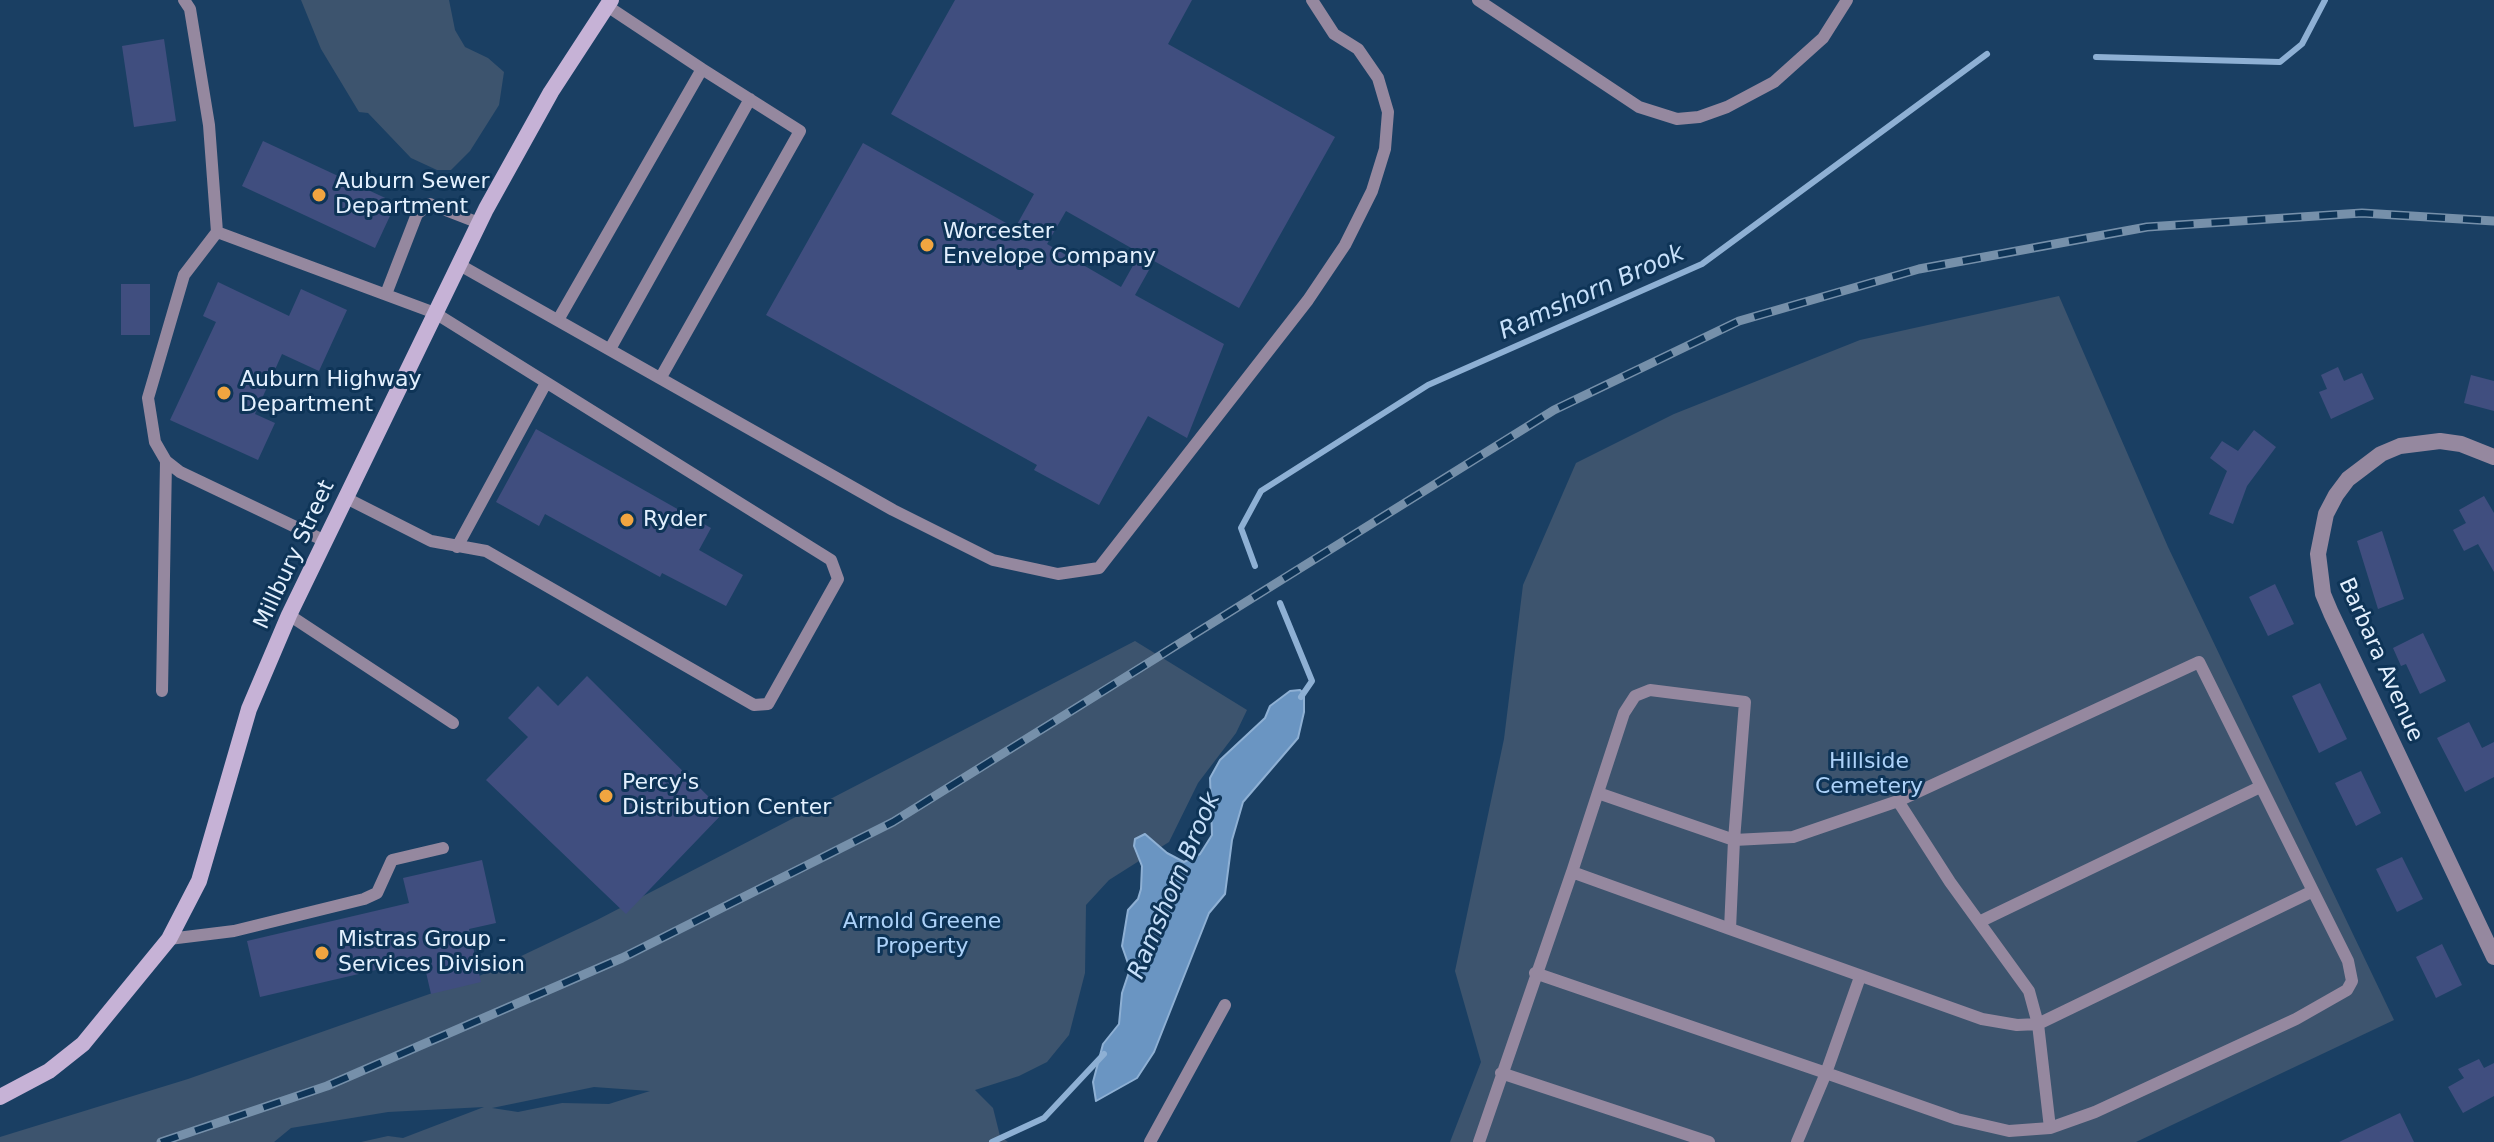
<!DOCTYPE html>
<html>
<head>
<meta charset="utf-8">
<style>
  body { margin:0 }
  canvas { display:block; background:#1a3f63 }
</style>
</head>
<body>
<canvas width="2494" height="1142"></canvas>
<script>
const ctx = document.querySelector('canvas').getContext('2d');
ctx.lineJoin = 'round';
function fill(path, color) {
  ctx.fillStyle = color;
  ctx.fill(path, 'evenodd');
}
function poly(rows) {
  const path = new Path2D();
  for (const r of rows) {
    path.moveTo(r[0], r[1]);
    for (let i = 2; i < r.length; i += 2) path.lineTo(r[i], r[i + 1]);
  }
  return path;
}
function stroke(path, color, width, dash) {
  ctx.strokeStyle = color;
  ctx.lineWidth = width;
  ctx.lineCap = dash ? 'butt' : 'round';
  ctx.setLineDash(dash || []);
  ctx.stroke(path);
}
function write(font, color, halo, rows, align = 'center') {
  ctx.font = font + ' "DejaVu Sans",sans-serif';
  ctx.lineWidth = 6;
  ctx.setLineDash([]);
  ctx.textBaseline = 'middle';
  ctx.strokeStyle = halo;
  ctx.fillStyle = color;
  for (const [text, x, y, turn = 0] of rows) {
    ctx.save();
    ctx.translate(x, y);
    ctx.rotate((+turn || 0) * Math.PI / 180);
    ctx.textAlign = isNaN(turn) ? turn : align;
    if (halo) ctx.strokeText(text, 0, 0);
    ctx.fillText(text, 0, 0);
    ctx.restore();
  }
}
fill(poly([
  [301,0,449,0,455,30,465,47,488,58,504,72,499,105,470,151,451,170,437,170,411,158,368,113,359,112,321,49],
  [2059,296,2168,547,2394,1020,2136,1142,1450,1142,1481,1062,1455,971,1504,739,1523,585,1576,463,1674,414,1860,340],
  [1135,641,1247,710,1236,733,1198,783,1169,842,1109,880,1086,905,1085,973,1069,1035,1047,1062,1019,1076,975,1090,993,1108,1000,1136,1008,1142,361,1142,388,1136,403,1138,484,1107,388,1112,291,1128,274,1142,0,1142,0,1137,188,1079,475,978,597,920],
  [594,1087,650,1091,609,1104,562,1103,518,1112,492,1108]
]), '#3d546e');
const water = poly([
  [1300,690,1304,694,1304,712,1298,738,1243,802,1232,840,1225,894,1209,913,1154,1052,1137,1078,1096,1101,1093,1082,1103,1044,1119,1024,1122,993,1130,969,1122,946,1128,910,1138,899,1141,889,1142,866,1134,846,1135,839,1145,834,1167,853,1184,862,1200,854,1212,835,1210,778,1220,760,1265,718,1270,706,1290,691,1300,690]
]);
fill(water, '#6a95c2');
stroke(water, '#8eb0d4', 2);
stroke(poly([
  [2096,57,2280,62,2302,44,2325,0],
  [1255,566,1241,528,1261,491,1428,385,1702,264,1987,54],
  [1280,603,1312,681,1301,697],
  [992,1142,1044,1118,1104,1054]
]), '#8eb0d4', 6);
fill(poly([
  [955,0,1192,0,1168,44,1335,137,1239,308,1154,261,1135,295,1224,344,1187,438,1148,416,1099,505,1034,470,1037,465,766,315,863,143,1015,228,1034,194,891,114],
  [1066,211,1140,253,1121,287,1047,244],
  [164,39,176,121,134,127,122,46],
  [263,141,396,203,375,248,242,186],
  [218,282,289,316,301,289,347,310,319,371,282,354,255,414,275,423,258,460,170,420,216,322,203,316],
  [121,284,150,284,150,335,121,335],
  [2338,367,2344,381,2362,373,2374,399,2331,419,2319,392,2327,389,2321,375],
  [2471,375,2494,381,2494,411,2464,403],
  [536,429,711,528,699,550,743,575,726,606,662,573,660,577,545,514,539,526,496,502],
  [2254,430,2276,447,2247,486,2233,524,2209,514,2227,471,2210,458,2222,441,2238,451],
  [2484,496,2494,513,2494,572,2478,544,2464,551,2453,530,2466,523,2459,510],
  [2382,531,2404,599,2378,609,2357,541],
  [2275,584,2294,624,2268,636,2249,597],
  [2423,633,2446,681,2420,694,2406,664,2401,666,2393,648],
  [587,676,724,812,626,914,486,780,528,737,508,718,538,686,558,706],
  [2320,683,2347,739,2319,753,2292,696],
  [2469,722,2482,748,2494,742,2494,777,2465,792,2437,738],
  [2361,771,2381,813,2356,826,2335,783],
  [2402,857,2423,899,2397,912,2376,869],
  [482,860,496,923,469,929,481,982,431,994,423,959,260,997,247,941,409,903,403,878],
  [2442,944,2462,985,2436,998,2416,957],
  [2479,1059,2484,1068,2494,1063,2494,1096,2463,1113,2448,1087,2464,1078,2458,1069],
  [2400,1113,2414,1142,2339,1142]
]), '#404e7f');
stroke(poly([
  [184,0,190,9,209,125,217,232,184,275,148,398,155,442,166,461,180,472,325,541],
  [1478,0,1639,107,1677,119,1699,117,1727,107,1774,82,1823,38,1847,0],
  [607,6,702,69],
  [217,232,435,313,831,560,838,579,768,704,754,705,486,551,431,541,346,498],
  [458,264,893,510,993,560,1058,574,1099,568,1308,300,1345,245,1372,191,1385,149,1388,112,1378,78,1358,49,1334,34,1312,0],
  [386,294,417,214,430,204,479,223],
  [558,320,702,69,800,131,661,377],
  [610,349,750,99],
  [457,547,546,383],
  [289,615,453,723],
  [162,691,166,461],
  [1598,793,1734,840,1730,929,1572,872,1624,713,1635,696,1650,690,1745,702,1734,840,1793,837,1898,801,1950,882,2029,991,2038,1024,2313,891,2199,662,1898,801],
  [1979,922,2260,787],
  [1730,929,1982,1019,2017,1025,2038,1024,2050,1128,2009,1131,1957,1119,1826,1073,1860,977],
  [169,939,234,931,364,899,377,893,392,860,443,848],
  [1535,973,1826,1073,1797,1142],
  [1501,1073,1709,1142],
  [2050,1128,2095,1112,2296,1019,2347,990,2352,981,2348,961,2313,891],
  [1150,1142,1225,1005],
  [1479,1142,1572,872]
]), '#95889f', 12);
stroke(poly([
  [2494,457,2461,444,2440,441,2400,446,2381,454,2348,479,2336,495,2326,514,2318,554,2323,594,2331,613,2494,957]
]), '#95889f', 16);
stroke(poly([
  [0,1097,49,1071,83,1044,169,939,199,881,249,709,289,615,486,209,551,92,611,0]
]), '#c6b2d6', 16);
const rail = poly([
  [161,1142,327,1086,622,958,893,822,1554,410,1739,321,1919,269,2147,227,2362,213,2494,221]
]);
stroke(rail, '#7690aa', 9);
stroke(rail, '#0e3457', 6, [18]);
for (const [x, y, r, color] of [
  [319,195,8,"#f1a540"],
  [927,245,8,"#f1a540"],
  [224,393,8,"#f1a540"],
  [627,520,8,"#f1a540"],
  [606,796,8,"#f1a540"],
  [322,953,8,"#f1a540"]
]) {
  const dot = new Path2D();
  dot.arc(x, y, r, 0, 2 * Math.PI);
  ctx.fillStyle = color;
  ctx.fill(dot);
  stroke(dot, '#0e3457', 3);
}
write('22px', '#e3f0fe', '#0e3457', [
  ["Auburn Sewer",335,182],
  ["Department",335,207],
  ["Worcester",943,232],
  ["Envelope Company",943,257],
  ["Auburn Highway",240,380],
  ["Department",240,405],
  ["Ryder",643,520],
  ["Percy's",622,783],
  ["Distribution Center",622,808],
  ["Mistras Group -",338,940],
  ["Services Division",338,965]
], 'left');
write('22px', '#e3f0fe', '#0e3457', [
  ["Millbury Street",295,555,-65],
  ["Barbara Avenue",2380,660,66]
]);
write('22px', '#add2f9', '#0e3457', [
  ["Hillside",1869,762],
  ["Cemetery",1869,787],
  ["Arnold Greene",922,922],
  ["Property",922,947]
]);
write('italic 24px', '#c7e0fa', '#0e3457', [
  ["Ramshorn Brook",1592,293,-24],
  ["Ramshorn Brook",1175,886,-67]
]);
</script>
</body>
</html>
